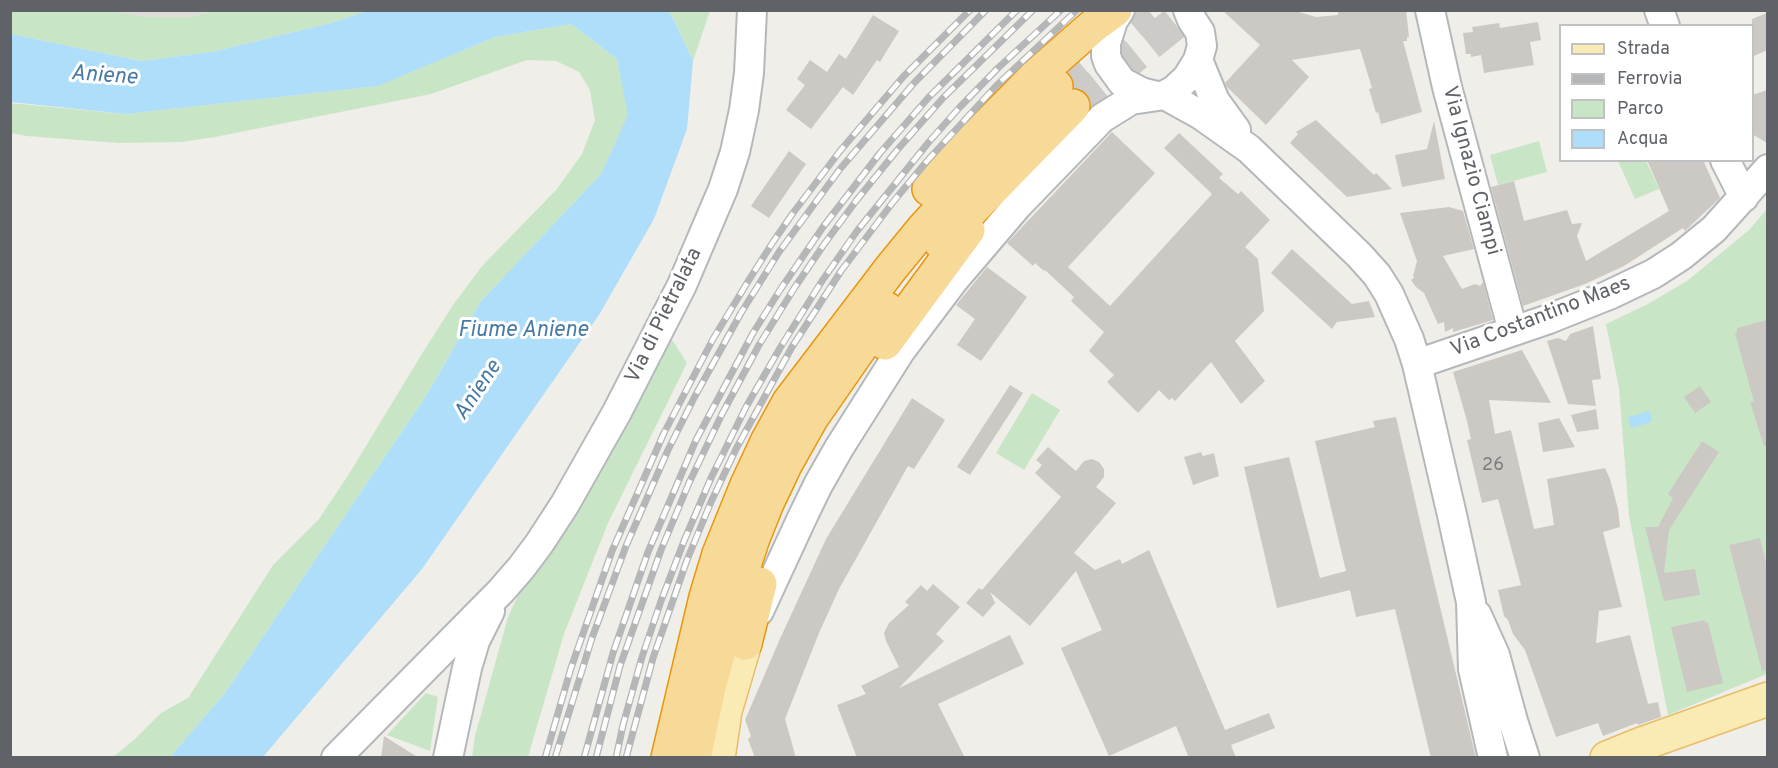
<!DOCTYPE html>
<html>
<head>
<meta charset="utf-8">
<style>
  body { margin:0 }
  #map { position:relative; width:1778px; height:768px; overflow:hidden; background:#f0eee8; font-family:Overpass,sans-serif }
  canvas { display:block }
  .frame { position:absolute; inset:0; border:12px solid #5f6367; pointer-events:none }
  .legend { position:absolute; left:1559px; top:24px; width:195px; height:138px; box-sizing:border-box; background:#fff; border:2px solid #bfc1c2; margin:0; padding:8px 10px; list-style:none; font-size:18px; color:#5f6367 }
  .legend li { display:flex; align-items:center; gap:12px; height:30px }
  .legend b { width:30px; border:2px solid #bfc1c2 }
</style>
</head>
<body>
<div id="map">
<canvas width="1778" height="768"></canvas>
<div class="frame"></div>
<ul class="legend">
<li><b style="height:8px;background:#faeab3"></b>Strada</li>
<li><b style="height:8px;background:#b5b6b7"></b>Ferrovia</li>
<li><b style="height:16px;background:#c8e6c6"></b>Parco</li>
<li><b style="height:16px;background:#aedefa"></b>Acqua</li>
</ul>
</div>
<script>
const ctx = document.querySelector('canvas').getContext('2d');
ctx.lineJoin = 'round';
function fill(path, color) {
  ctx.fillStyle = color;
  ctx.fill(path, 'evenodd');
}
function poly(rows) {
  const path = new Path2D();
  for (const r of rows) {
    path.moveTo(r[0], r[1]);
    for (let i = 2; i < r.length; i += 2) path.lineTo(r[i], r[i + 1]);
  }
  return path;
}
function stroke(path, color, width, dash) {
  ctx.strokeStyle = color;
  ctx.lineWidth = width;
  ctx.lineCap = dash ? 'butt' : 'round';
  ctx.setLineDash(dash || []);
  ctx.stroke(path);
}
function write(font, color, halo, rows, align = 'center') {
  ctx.font = font + ' Overpass,sans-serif';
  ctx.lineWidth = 6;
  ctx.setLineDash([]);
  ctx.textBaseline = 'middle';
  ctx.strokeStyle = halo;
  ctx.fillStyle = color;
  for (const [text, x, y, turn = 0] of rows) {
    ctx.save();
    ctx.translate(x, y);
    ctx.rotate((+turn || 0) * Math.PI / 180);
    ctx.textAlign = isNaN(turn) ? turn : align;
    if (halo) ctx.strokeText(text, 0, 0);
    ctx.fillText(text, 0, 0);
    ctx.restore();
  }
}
fill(poly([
  [118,10,223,11,189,17,147,17,117,12]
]), '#dfddda');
fill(poly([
  [118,10,117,12,147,17,189,17,223,10,367,11,335,22,212,52,141,61,11,34,11,11],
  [667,11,710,11,693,61,672,16],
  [571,24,617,59,629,115,601,174,481,301,426,396,225,693,170,757,113,757,135,739,161,713,188,698,273,565,319,519,349,474,423,352,453,305,483,265,556,190,582,154,595,120,590,90,579,72,556,61,527,60,431,94,215,137,181,142,119,143,26,136,11,133,10,103,125,114,377,86,495,37],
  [1539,141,1547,172,1498,185,1490,155],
  [1618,161,1646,161,1659,189,1635,199],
  [1767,209,1767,674,1668,715,1629,516,1619,388,1606,324,1646,305,1687,281,1749,230],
  [671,338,687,363,608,523,564,634,528,757,472,758,475,736,508,617,523,585,624,427],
  [1032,393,1060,410,1024,470,996,453],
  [426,693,438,697,430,751,387,735]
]), '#c8e6c6');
fill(poly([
  [667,11,672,16,693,61,687,129,654,219,599,315,422,569,263,757,170,757,225,693,426,396,481,301,601,174,628,115,617,59,571,24,495,37,378,86,125,114,11,102,11,34,141,61,212,52,335,22,367,11],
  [1650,411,1652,422,1631,428,1628,417]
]), '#aedefa');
fill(poly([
  [1222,10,1292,10,1316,17,1338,15,1338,10,1406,10,1409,37,1407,37,1407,41,1403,41,1422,112,1381,124,1378,112,1376,113,1369,89,1372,88,1360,49,1292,60,1309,77,1266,125,1227,87,1225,83,1260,45],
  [1767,13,1767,50,1752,57,1752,19],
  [873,15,899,31,880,62,877,60,853,95,843,87,811,129,786,110,805,85,797,79,810,60,827,72,839,54,846,59],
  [1538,22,1541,40,1530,42,1534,65,1484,73,1481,55,1471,57,1471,54,1466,54,1463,33,1473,32,1472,27,1499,23,1500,28],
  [1767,90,1767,143,1752,134,1752,95],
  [1316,120,1374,175,1376,173,1392,189,1347,197,1290,143,1298,134,1296,132],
  [1434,121,1445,179,1402,187,1395,155,1427,149],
  [1112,132,1155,173,1068,267,1110,306,1212,194,1164,148,1179,133,1223,174,1219,178,1238,194,1241,191,1270,220,1245,247,1258,259,1264,311,1235,341,1265,381,1241,404,1211,362,1175,401,1172,398,1169,400,1159,390,1138,413,1107,382,1114,375,1089,351,1104,332,1071,301,1074,297,1045,270,1044,271,1035,263,1033,266,1007,243],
  [789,151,806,164,769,218,751,206],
  [1647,160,1703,160,1720,198,1685,231,1683,228,1624,266,1585,284,1523,306,1491,187,1514,181,1524,221,1567,210,1572,224,1582,223,1577,236,1586,261,1669,211],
  [1449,207,1463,211,1474,249,1443,256,1462,289,1475,284,1480,286,1483,282,1493,320,1453,332,1453,328,1445,332,1444,322,1438,324,1424,293,1416,287,1411,280,1414,278,1413,276,1417,261,1400,213],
  [1292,249,1352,304,1369,301,1375,317,1337,322,1332,329,1271,273],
  [987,267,1027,297,981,361,957,345,975,319,956,305],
  [1767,320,1767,445,1764,446,1750,402,1754,402,1735,333,1737,333,1737,328],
  [1593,326,1601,379,1592,380,1596,406,1568,404,1547,341,1558,338,1566,341,1570,334],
  [1522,350,1551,403,1489,400,1495,434,1511,430,1534,529,1554,525,1547,479,1605,468,1610,479,1618,509,1620,527,1603,532,1622,607,1599,611,1596,643,1630,635,1648,704,1658,702,1661,717,1638,725,1637,723,1603,736,1598,723,1556,737,1525,650,1513,634,1508,620,1504,616,1498,590,1521,585,1498,499,1482,503,1467,440,1471,439,1467,421,1453,372],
  [1010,385,1023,393,970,475,957,467],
  [1700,386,1711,402,1695,413,1684,397],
  [912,398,945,420,914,469,908,466,839,589,819,633,785,719,796,758,755,758,748,739,751,736,745,720,779,641,826,539],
  [1596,409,1599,429,1577,432,1571,415],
  [1396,417,1427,552,1476,758,1431,758,1395,609,1356,617,1350,590,1277,608,1244,467,1289,457,1320,578,1346,571,1315,441,1375,427,1373,421],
  [1559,418,1575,447,1543,452,1538,423],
  [1702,441,1719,452,1669,530,1664,573,1695,569,1700,595,1664,601,1645,527,1658,527,1673,498,1668,494],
  [1048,447,1076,471,1084,461,1092,459,1099,462,1104,469,1104,477,1096,487,1116,503,1074,553,1095,570,1120,559,1122,564,1149,550,1225,730,1269,713,1275,728,1231,745,1236,758,1189,758,1176,726,1109,756,1061,648,1102,630,1076,571,1030,626,990,592,995,603,983,617,966,603,979,588,982,590,1061,497,1035,473,1042,465,1036,460],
  [1201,452,1203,456,1214,453,1219,476,1193,485,1184,457],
  [1760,538,1767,567,1767,670,1762,671,1729,545],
  [933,584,960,607,936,634,944,641,899,688,1010,635,1024,664,938,704,965,758,857,758,837,705,866,694,861,686,899,667,886,641,884,633,889,623,909,605,905,602,921,585,927,591],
  [1705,620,1705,623,1708,622,1723,683,1687,692,1671,627],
  [384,736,419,758,381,758]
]), '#ccc9c4');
stroke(poly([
  [1056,86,1148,10],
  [1073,106,1191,10]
]), '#cccbc8', 33, [33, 16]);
const minor = poly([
  [1120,10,1113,21,1106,43,1106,56,1109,64,1122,82,1141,92,1157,96],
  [1430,10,1447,87,1513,331],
  [1659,10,1665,26],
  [1198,60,1215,101,1236,130],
  [1165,95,1201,115,1249,149,1359,255,1377,275,1389,294,1409,339,1417,364,1452,515,1471,602,1473,669,1493,758],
  [1725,160,1744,197],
  [1417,364,1549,319,1609,295,1653,274,1681,256,1714,229,1768,169],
  [759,611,802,518,818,485,839,448,901,350,953,281,1017,206,1102,118,1131,100,1165,95,1174,90,1187,78,1198,60,1202,46,1200,32,1192,20,1188,10],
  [1477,615,1495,655,1513,721,1525,758],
  [336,758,501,591,521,568,539,544,565,504,617,412,682,285,723,189,735,152,744,110,749,73,752,10],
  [448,758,467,668,475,641,490,611]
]);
const major = poly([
  [718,758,725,711,745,643],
  [1607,758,1639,745,1768,699]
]);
const highway = poly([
  [929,189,963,150,1035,77,1093,26,1115,10],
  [941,243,957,225,1073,106],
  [885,343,968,230],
  [745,643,760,584],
  [668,758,706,597,719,554,747,485,767,442,789,402,891,268,923,229,1011,133,1056,86],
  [694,758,709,687,735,593,753,538,767,503,785,465,812,417,887,309]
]);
stroke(minor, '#b5b8bb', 32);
stroke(major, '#e9bd68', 36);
stroke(highway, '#e9970e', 36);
stroke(minor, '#fff', 28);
stroke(major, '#faeab3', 33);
stroke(highway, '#f7d998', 33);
const rail = poly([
  [545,758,571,668,612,551,664,433,713,339,747,283,773,242,793,213,840,151,903,77,970,10],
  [555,758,592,638,626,546,668,450,694,398,741,313,779,252,840,169,914,83,986,10],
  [584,758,613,653,648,552,696,440,753,333,780,290,823,227,880,153,929,97,1017,10],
  [596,758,620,666,661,550,689,483,722,414,759,345,795,287,825,243,856,201,898,149,943,98,1033,10],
  [616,758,623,725,642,657,661,601,684,541,711,478,746,407,780,348,822,281,857,231,928,143,959,108,998,68,1061,10],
  [626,758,653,658,687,560,711,502,736,449,792,347,841,271,893,202,927,161,997,85,1077,10]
]);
stroke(rail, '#b5b6b7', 7);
stroke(rail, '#fff', 4.5, [14]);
write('18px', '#7a7c7e', null, [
  ["26",1493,466]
]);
write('21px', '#5f6367', '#fff', [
  ["Via Ignazio Ciampi",1470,171,75],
  ["Via di Pietralata",665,316,-64],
  ["Via Costantino Maes",1541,318,-21]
]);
write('italic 22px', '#477aa4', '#fff', [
  ["Aniene",104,77,4],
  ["Fiume Aniene",523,332],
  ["Aniene",479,391,-56]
]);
</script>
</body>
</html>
